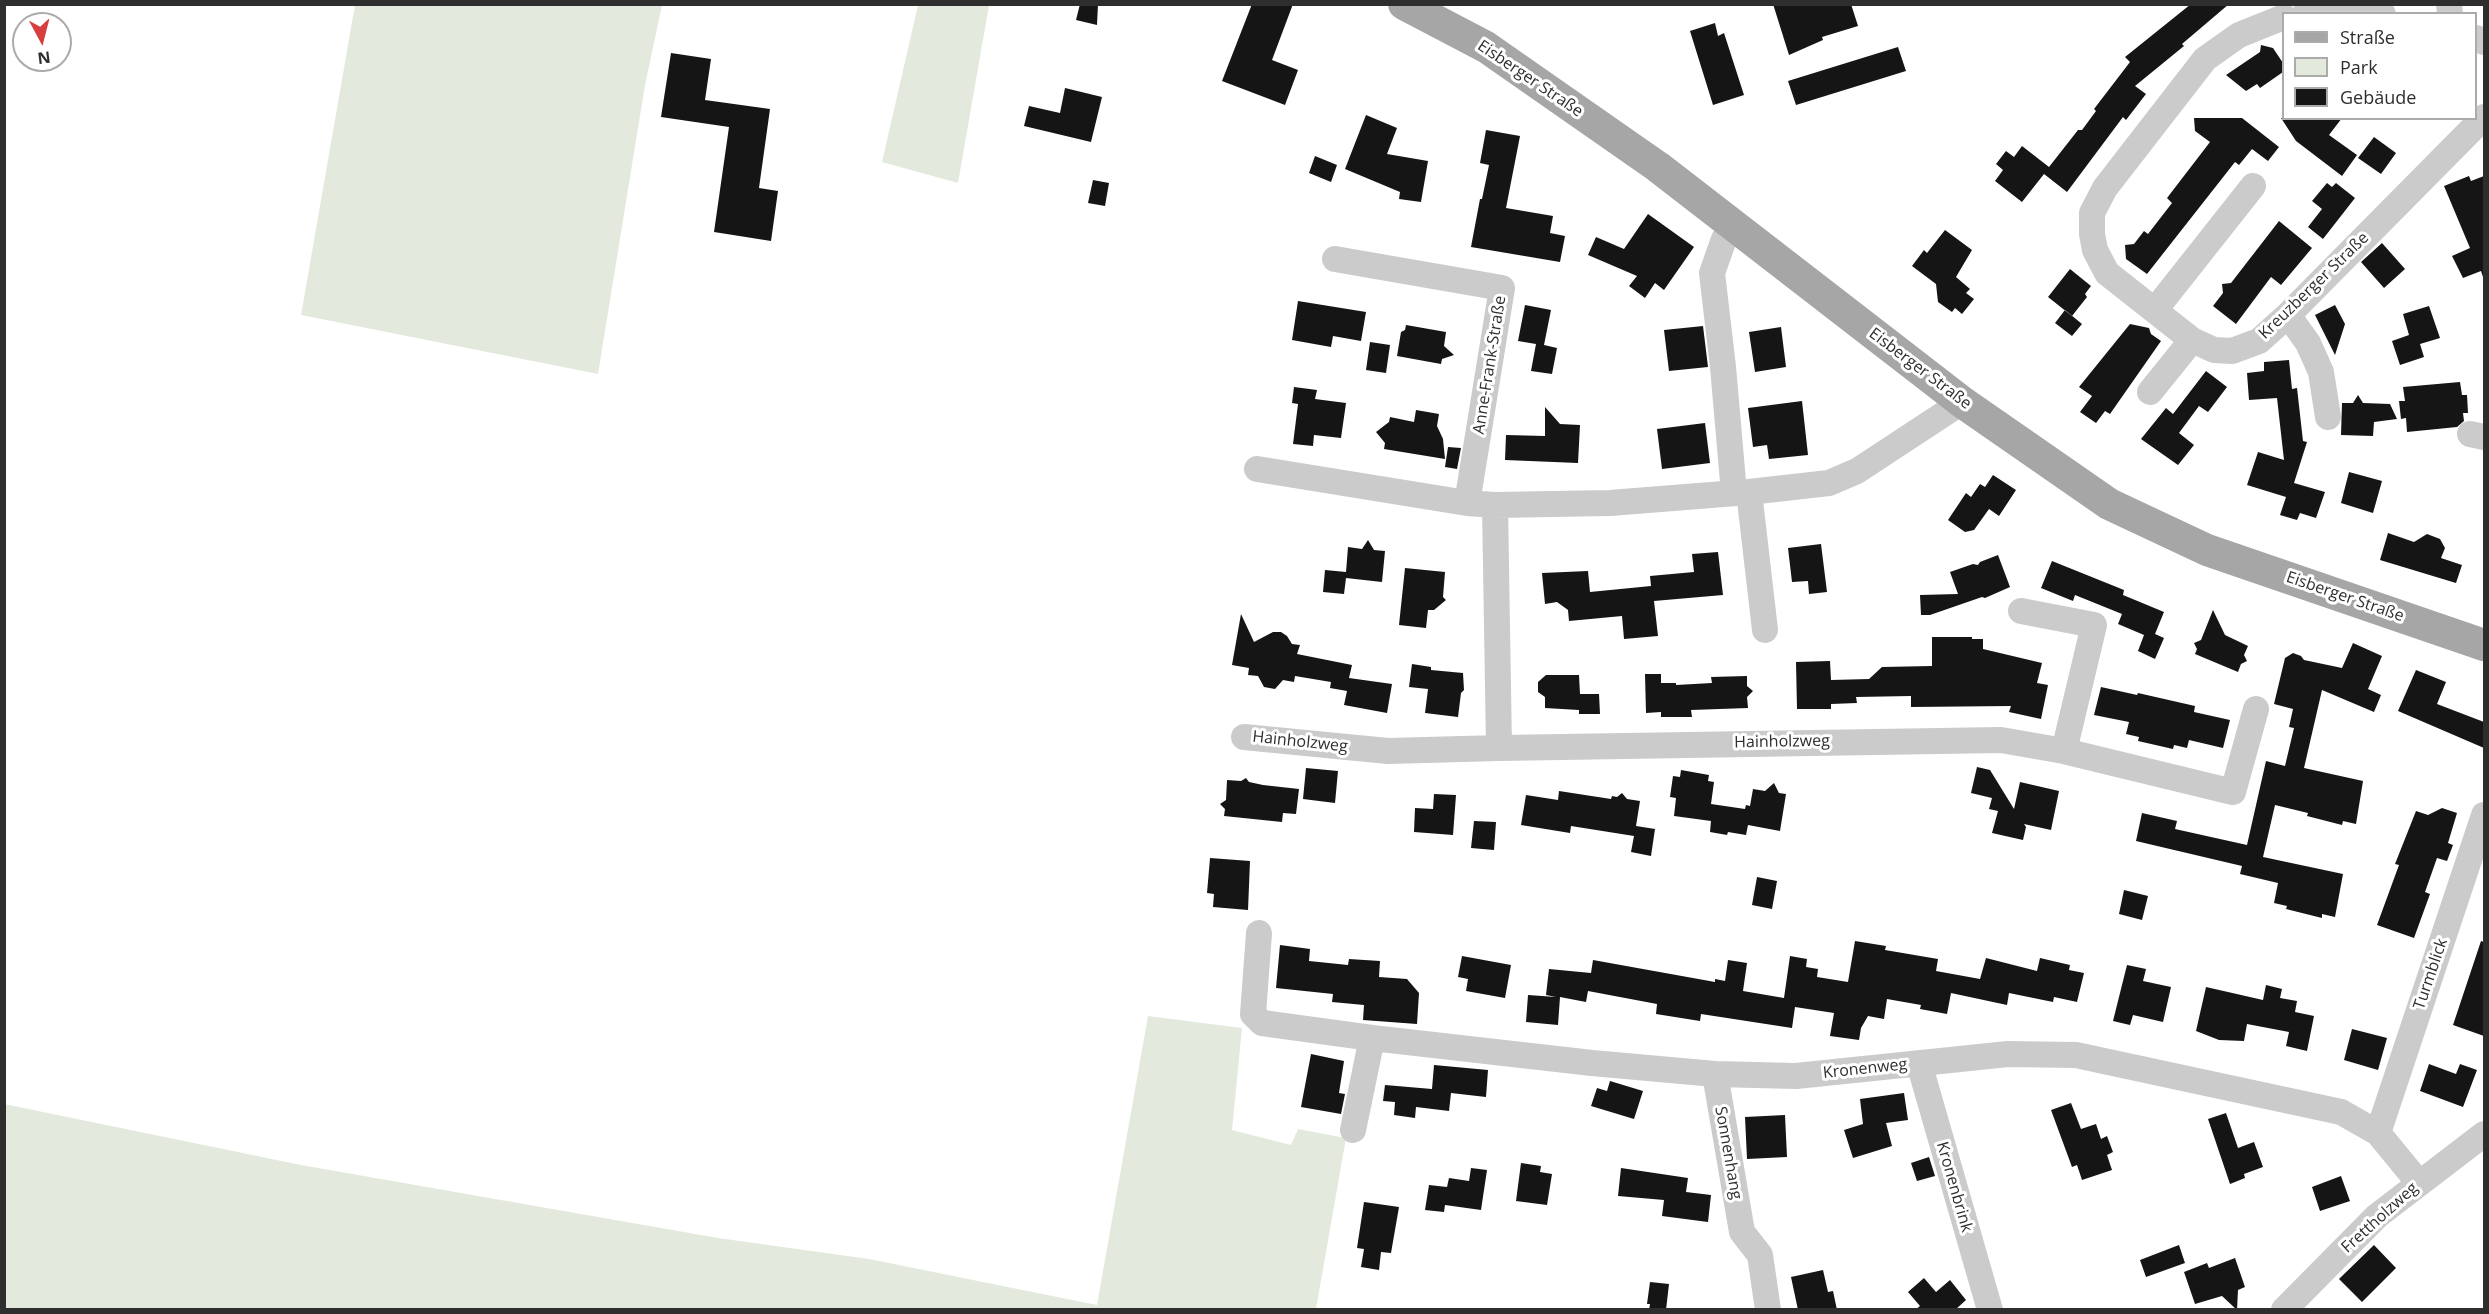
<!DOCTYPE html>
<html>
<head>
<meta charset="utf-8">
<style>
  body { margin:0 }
  #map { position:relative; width:2489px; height:1314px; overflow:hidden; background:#fff; font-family:"Open Sans",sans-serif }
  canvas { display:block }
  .frame { position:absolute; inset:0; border:6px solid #2e2e2e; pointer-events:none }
  .legend { position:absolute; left:2282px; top:12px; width:195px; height:108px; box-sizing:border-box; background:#fff; border:2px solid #ababab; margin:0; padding:8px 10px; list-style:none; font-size:18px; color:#2e2e2e }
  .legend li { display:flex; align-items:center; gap:12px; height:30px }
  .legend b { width:30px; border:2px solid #ababab }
  .north { position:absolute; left:12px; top:12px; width:60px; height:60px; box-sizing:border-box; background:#fff; border:2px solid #ababab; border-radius:50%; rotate:173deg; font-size:16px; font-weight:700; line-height:24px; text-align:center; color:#2e2e2e }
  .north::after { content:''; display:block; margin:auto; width:21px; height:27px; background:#d73f3f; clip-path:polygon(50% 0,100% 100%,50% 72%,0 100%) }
</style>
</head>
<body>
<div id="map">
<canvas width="2489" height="1314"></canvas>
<div class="frame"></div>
<ul class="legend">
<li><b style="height:8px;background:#a6a6a6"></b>Straße</li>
<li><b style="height:16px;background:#e3eadd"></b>Park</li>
<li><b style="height:16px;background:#151515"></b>Gebäude</li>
</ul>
<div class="north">N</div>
</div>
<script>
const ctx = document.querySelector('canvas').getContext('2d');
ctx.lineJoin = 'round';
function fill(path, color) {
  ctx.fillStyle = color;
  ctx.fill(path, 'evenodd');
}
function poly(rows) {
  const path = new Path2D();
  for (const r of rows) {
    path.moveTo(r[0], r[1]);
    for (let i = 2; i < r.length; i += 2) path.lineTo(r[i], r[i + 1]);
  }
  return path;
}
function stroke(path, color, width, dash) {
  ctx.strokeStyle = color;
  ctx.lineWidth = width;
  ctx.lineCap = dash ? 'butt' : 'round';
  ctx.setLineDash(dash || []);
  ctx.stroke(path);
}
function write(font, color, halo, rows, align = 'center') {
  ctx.font = font + ' "Open Sans",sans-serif';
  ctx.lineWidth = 6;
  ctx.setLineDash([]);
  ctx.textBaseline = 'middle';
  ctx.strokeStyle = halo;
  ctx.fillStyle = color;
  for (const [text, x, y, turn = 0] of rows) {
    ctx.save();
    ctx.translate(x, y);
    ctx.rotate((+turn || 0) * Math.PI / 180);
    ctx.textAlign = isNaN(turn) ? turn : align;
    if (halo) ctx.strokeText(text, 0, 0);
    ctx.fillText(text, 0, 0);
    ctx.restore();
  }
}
fill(poly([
  [355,5,662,5,645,85,598,374,301,315],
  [918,5,989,5,958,183,882,162],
  [1148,1016,1242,1028,1232,1130,1291,1145,1298,1129,1346,1138,1316,1309,5,1310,4,1104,301,1165,718,1238,869,1259,1097,1305]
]), '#e3eadd');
fill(poly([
  [1080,4,1098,4,1097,25,1076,20],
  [1252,4,1293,4,1272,60,1298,70,1285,105,1222,81],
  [1773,4,1851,4,1858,26,1822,37,1823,40,1789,55],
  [2191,4,2229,4,2182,44,2184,46,2135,86,2146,94,2126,120,2123,117,2067,192,2044,174,2022,202,1995,181,2003,170,1996,164,2006,151,2014,157,2022,146,2049,167,2078,130,2082,130,2096,111,2094,109,2130,62,2125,57],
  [1715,23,1718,36,1724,33,1744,95,1713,105,1690,31],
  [2261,45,2273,48,2283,63,2283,72,2260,88,2257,84,2246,91,2226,75,2260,52],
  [1898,47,1906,71,1796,105,1788,81],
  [671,53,711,59,705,100,770,109,759,188,778,191,771,241,714,232,729,127,661,117],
  [1065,88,1102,97,1091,142,1024,126,1029,106,1060,113],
  [1366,115,1397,128,1387,154,1428,161,1421,202,1399,199,1400,192,1345,169],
  [2194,118,2242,118,2279,147,2268,161,2252,149,2239,165,2235,162,2147,274,2126,259,2125,245,2134,244,2144,231,2148,234,2172,203,2167,198,2210,142,2195,131],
  [2281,118,2342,118,2329,135,2357,155,2342,176,2296,141],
  [1486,130,1520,136,1506,208,1553,216,1550,233,1565,236,1560,262,1471,247,1480,199,1482,199,1489,165,1480,163],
  [2374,137,2396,153,2381,174,2358,158],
  [1315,156,1337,165,1331,182,1309,173],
  [2469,176,2471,181,2484,176,2484,280,2481,271,2463,278,2452,256,2470,248,2444,186],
  [1093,180,1109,183,1105,206,1088,203],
  [2327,183,2332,187,2336,183,2355,198,2323,239,2308,227,2322,209,2312,201],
  [1648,214,1694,247,1664,290,1655,283,1645,298,1629,286,1637,276,1588,255,1596,237,1624,249],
  [2279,221,2312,248,2281,285,2271,277,2236,324,2213,306,2223,293,2222,284,2231,283],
  [1945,230,1972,250,1956,277,1970,289,1966,293,1974,299,1962,314,1955,308,1952,312,1938,302,1936,284,1912,266,1924,250,1927,253],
  [2382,243,2405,269,2384,288,2361,262],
  [2070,269,2091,286,2085,294,2087,297,2072,316,2048,297],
  [1298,301,1366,312,1361,341,1333,336,1331,347,1292,340],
  [1525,305,1551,310,1544,345,1557,348,1552,374,1531,371,1536,344,1518,341],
  [2335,305,2345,324,2335,355,2315,315],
  [2429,306,2440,338,2420,344,2424,357,2400,365,2392,341,2409,335,2403,314],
  [2065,310,2082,324,2072,336,2055,323],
  [2130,324,2149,328,2151,334,2161,341,2110,414,2105,411,2096,423,2080,412,2092,396,2079,387],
  [1406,325,1446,332,1444,346,1454,355,1442,359,1441,364,1397,356,1401,332,1405,330],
  [1703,326,1708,367,1669,371,1664,330],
  [1781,327,1786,367,1755,372,1749,332],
  [1370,342,1390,345,1386,373,1366,370],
  [2289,360,2292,389,2297,388,2303,441,2307,442,2294,483,2325,492,2316,518,2300,513,2297,520,2280,515,2286,497,2247,485,2258,452,2284,460,2277,398,2249,400,2247,373,2264,371,2264,362],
  [2206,371,2227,387,2208,412,2199,406,2179,433,2194,445,2178,465,2141,439,2166,408,2173,414],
  [2460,382,2462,395,2467,395,2468,413,2463,413,2464,421,2457,427,2407,432,2406,418,2401,419,2399,401,2405,401,2403,387],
  [1294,387,1317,390,1315,399,1346,403,1341,438,1314,435,1313,446,1293,444,1298,404,1292,403],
  [2358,395,2363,403,2390,404,2397,419,2374,422,2373,436,2341,435,2342,403,2353,403],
  [1802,401,1808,455,1769,459,1767,445,1753,447,1748,408],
  [1545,407,1560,424,1580,425,1578,463,1505,460,1506,435,1545,436],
  [1416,410,1439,414,1437,426,1443,439,1445,459,1384,449,1385,443,1376,432,1389,422,1390,417,1414,422],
  [1705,423,1710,463,1662,469,1657,429],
  [1448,447,1461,448,1457,469,1445,467],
  [2349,472,2382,481,2373,513,2341,503],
  [1993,475,2016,490,1999,516,1989,509,1974,530,1965,532,1948,520,1966,493,1971,497,1980,484,1985,487],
  [2388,533,2414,542,2427,534,2440,539,2445,548,2441,558,2462,565,2456,583,2380,560],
  [1368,540,1374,550,1385,551,1382,582,1346,578,1344,594,1323,592,1325,570,1346,572,1348,547,1362,549],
  [1821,544,1827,592,1809,594,1808,581,1792,582,1788,548],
  [1718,552,1723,595,1654,601,1658,636,1624,639,1622,616,1569,621,1568,610,1557,602,1545,604,1542,573,1588,571,1590,592,1651,586,1650,576,1694,572,1692,554],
  [1998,555,2010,587,1985,598,1982,597,1930,615,1921,615,1920,595,1958,594,1950,572,1973,564,1978,565,1980,562],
  [2052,561,2124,590,2123,595,2164,612,2155,634,2164,638,2155,659,2138,651,2144,635,2118,624,2122,614,2075,595,2073,601,2041,588],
  [1405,568,1445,572,1443,597,1446,600,1434,610,1428,610,1426,628,1399,625],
  [2213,610,2225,635,2248,646,2244,655,2247,661,2241,664,2238,672,2195,654,2197,649,2194,643,2201,640],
  [1241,614,1254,642,1273,632,1281,632,1287,636,1292,644,1300,645,1297,654,1352,665,1349,678,1392,684,1387,713,1344,705,1347,691,1330,688,1331,682,1295,676,1294,682,1283,680,1275,689,1264,687,1258,676,1248,675,1249,668,1232,665],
  [1932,637,1972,637,1972,639,1983,639,1983,649,2042,663,2037,683,2048,685,2041,719,2009,712,2011,706,1911,707,1911,696,1856,697,1857,703,1831,704,1831,709,1797,709,1796,662,1830,661,1831,680,1869,679,1882,667,1932,666],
  [2353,643,2382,656,2368,689,2381,695,2374,712,2322,690,2304,768,2363,781,2356,824,2343,821,2342,825,2307,816,2308,813,2275,805,2263,857,2343,874,2335,917,2322,914,2322,918,2286,909,2287,906,2274,903,2278,883,2240,874,2242,866,2136,841,2142,813,2177,821,2175,829,2247,845,2266,761,2285,766,2294,728,2289,727,2293,709,2274,704,2285,658,2293,653,2301,656,2304,660,2342,668],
  [1412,664,1431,667,1431,670,1463,673,1464,690,1461,693,1458,717,1425,713,1428,689,1409,687],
  [2416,670,2446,682,2437,704,2484,722,2484,748,2398,711],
  [1645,674,1661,674,1661,683,1676,683,1676,685,1712,683,1711,677,1747,676,1747,686,1753,691,1747,697,1748,708,1691,710,1692,717,1661,717,1661,712,1646,713],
  [1546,675,1579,675,1580,694,1599,694,1600,714,1579,714,1579,710,1545,708,1545,697,1538,692,1538,682],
  [2101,687,2137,695,2138,693,2195,706,2194,712,2230,720,2223,748,2189,740,2187,748,2174,745,2173,749,2138,741,2139,737,2126,734,2129,722,2094,715],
  [1977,767,1990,770,2014,809,2020,782,2059,791,2051,830,2024,824,2026,827,2023,840,1992,833,1998,811,1989,809,1992,798,1971,793],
  [1306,768,1338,771,1335,803,1303,799],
  [1681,770,1709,775,1708,781,1714,782,1711,804,1745,809,1746,805,1750,806,1753,789,1765,791,1774,783,1779,793,1786,794,1780,831,1748,825,1746,835,1728,832,1727,835,1710,832,1711,821,1674,816,1676,798,1670,797,1673,776,1680,777],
  [1246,778,1249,782,1263,785,1299,789,1296,814,1283,813,1282,822,1224,816,1225,809,1220,804,1226,800,1227,780,1241,781],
  [1559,791,1611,799,1612,796,1617,797,1622,793,1627,799,1640,801,1636,826,1655,829,1651,856,1631,852,1634,836,1571,826,1570,833,1521,825,1526,795,1558,800],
  [1434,794,1456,795,1453,835,1414,832,1415,808,1433,809],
  [2442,808,2457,813,2448,843,2453,845,2447,861,2437,858,2425,892,2430,894,2414,938,2377,925,2399,865,2395,864,2416,811,2428,815],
  [1474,821,1496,822,1494,850,1471,848],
  [1210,858,1250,861,1248,910,1213,907,1214,894,1207,893],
  [1757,877,1777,881,1772,909,1752,905],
  [2124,890,2148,896,2142,920,2119,914],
  [1855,941,1886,946,1885,950,1938,959,1936,971,1980,979,1986,958,2037,971,2040,958,2070,965,2069,970,2084,973,2077,1002,2054,997,2053,1002,2009,993,2007,1005,1951,993,1947,1014,1920,1009,1921,1005,1887,999,1884,1019,1868,1016,1861,1028,1859,1040,1830,1036,1834,1013,1795,1007,1792,1028,1701,1014,1700,1021,1656,1014,1657,1004,1588,991,1586,1002,1560,997,1558,1025,1526,1022,1528,995,1556,997,1546,995,1549,969,1591,973,1593,960,1715,982,1715,979,1725,981,1728,960,1747,963,1743,991,1784,998,1790,956,1807,959,1806,967,1818,969,1817,977,1848,982],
  [2481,941,2484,942,2484,1036,2453,1025],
  [1280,945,1310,949,1309,961,1348,965,1349,959,1380,961,1379,977,1407,979,1419,993,1417,1024,1363,1020,1364,1005,1332,1002,1333,994,1276,988],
  [1462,956,1511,965,1505,998,1466,991,1468,979,1458,977],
  [2127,965,2146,969,2143,981,2171,987,2163,1022,2133,1015,2130,1025,2113,1021],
  [2266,985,2282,989,2280,998,2297,1001,2295,1012,2314,1016,2307,1051,2286,1046,2289,1032,2247,1024,2244,1041,2219,1040,2196,1031,2206,987,2263,1000],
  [2352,1029,2387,1038,2378,1070,2344,1060],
  [1311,1054,1344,1061,1339,1093,1345,1094,1341,1114,1301,1107],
  [2429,1064,2456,1074,2460,1064,2477,1070,2463,1107,2420,1091],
  [1434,1065,1488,1070,1486,1097,1451,1093,1449,1111,1416,1107,1415,1118,1394,1115,1395,1102,1383,1101,1385,1085,1432,1089],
  [1610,1081,1643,1091,1634,1119,1591,1106,1597,1088,1607,1091],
  [1904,1093,1908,1120,1886,1123,1892,1146,1853,1158,1844,1130,1863,1124,1860,1099],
  [2071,1103,2081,1129,2096,1124,2101,1139,2107,1136,2113,1152,2107,1155,2112,1170,2082,1180,2077,1165,2072,1167,2051,1110],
  [2226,1113,2238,1148,2254,1142,2263,1167,2244,1174,2245,1178,2230,1184,2208,1119],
  [1785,1115,1787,1157,1747,1159,1745,1117],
  [1929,1157,1935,1176,1917,1181,1911,1163],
  [1521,1163,1541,1166,1540,1172,1552,1174,1547,1205,1516,1201],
  [1471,1168,1487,1170,1481,1210,1445,1205,1444,1212,1425,1210,1429,1185,1447,1187,1449,1178,1469,1181],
  [1621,1168,1688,1178,1686,1192,1711,1195,1708,1222,1662,1216,1664,1200,1618,1196],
  [2341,1176,2350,1201,2320,1211,2312,1187],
  [1364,1202,1399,1207,1391,1253,1381,1252,1379,1270,1361,1267,1364,1249,1357,1248],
  [2179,1245,2185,1263,2146,1277,2140,1260],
  [2374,1245,2396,1268,2362,1302,2339,1279],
  [2235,1258,2245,1287,2238,1290,2237,1310,2222,1296,2195,1304,2184,1272,2207,1263,2209,1268],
  [1823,1270,1828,1292,1833,1291,1837,1310,1798,1310,1791,1277],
  [1924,1278,1936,1292,1950,1280,1966,1300,1955,1310,1915,1310,1920,1306,1908,1292],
  [1650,1282,1669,1284,1666,1310,1649,1310,1650,1304,1647,1304]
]), '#151515');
stroke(poly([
  [2449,4,2450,14],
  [2305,14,2327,10,2383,14],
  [2284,17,2239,35,2205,59,2105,188,2092,213,2092,234,2095,250,2107,273,2192,340,2214,350,2232,351,2259,341,2288,315,2484,117],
  [2476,38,2484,42],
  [1335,259,1502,288,1467,503],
  [2155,310,2253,186],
  [2288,315,2308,343,2321,372,2328,417],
  [2150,392,2192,340],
  [2470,434,2484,437],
  [1257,469,1467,503,1495,505,1610,503,1749,492,1829,483,1857,471,1962,402],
  [1749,492,1765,630],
  [1734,493,1723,367,1712,273,1724,239,1735,227],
  [2021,611,2094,625,2064,751],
  [1244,737,1388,751,1499,748,1495,505],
  [1499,748,2001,740,2064,751,2233,792,2256,709],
  [1259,933,1253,1014,1262,1023,1372,1038],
  [1919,1063,1990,1310],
  [1715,1074,1742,1232,1760,1255,1768,1310],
  [1353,1130,1372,1038,1592,1063,1715,1074,1796,1076,2008,1054,2076,1055,2341,1112,2378,1133,2419,1183],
  [2378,1133,2484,815],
  [2284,1310,2377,1216,2484,1134]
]), '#cbcbcb', 26);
stroke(poly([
  [1404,4,1486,47,1658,167,1962,402,2109,504,2207,550,2484,645]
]), '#a6a6a6', 32);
write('16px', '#2e2e2e', '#fff', [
  ["Eisberger Straße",1530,79,34],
  ["Kreuzberger Straße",2314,286,-44],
  ["Anne-Frank-Straße",1490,365,-81],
  ["Eisberger Straße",1920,369,37],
  ["Eisberger Straße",2345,597,19],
  ["Hainholzweg",1300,742,6],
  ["Hainholzweg",1782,742,-1],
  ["Turmblick",2431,974,-71],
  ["Kronenweg",1865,1069,-6],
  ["Sonnenhang",1728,1153,80],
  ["Kronenbrink",1954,1187,74],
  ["Frettholzweg",2380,1218,-42]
]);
</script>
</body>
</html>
